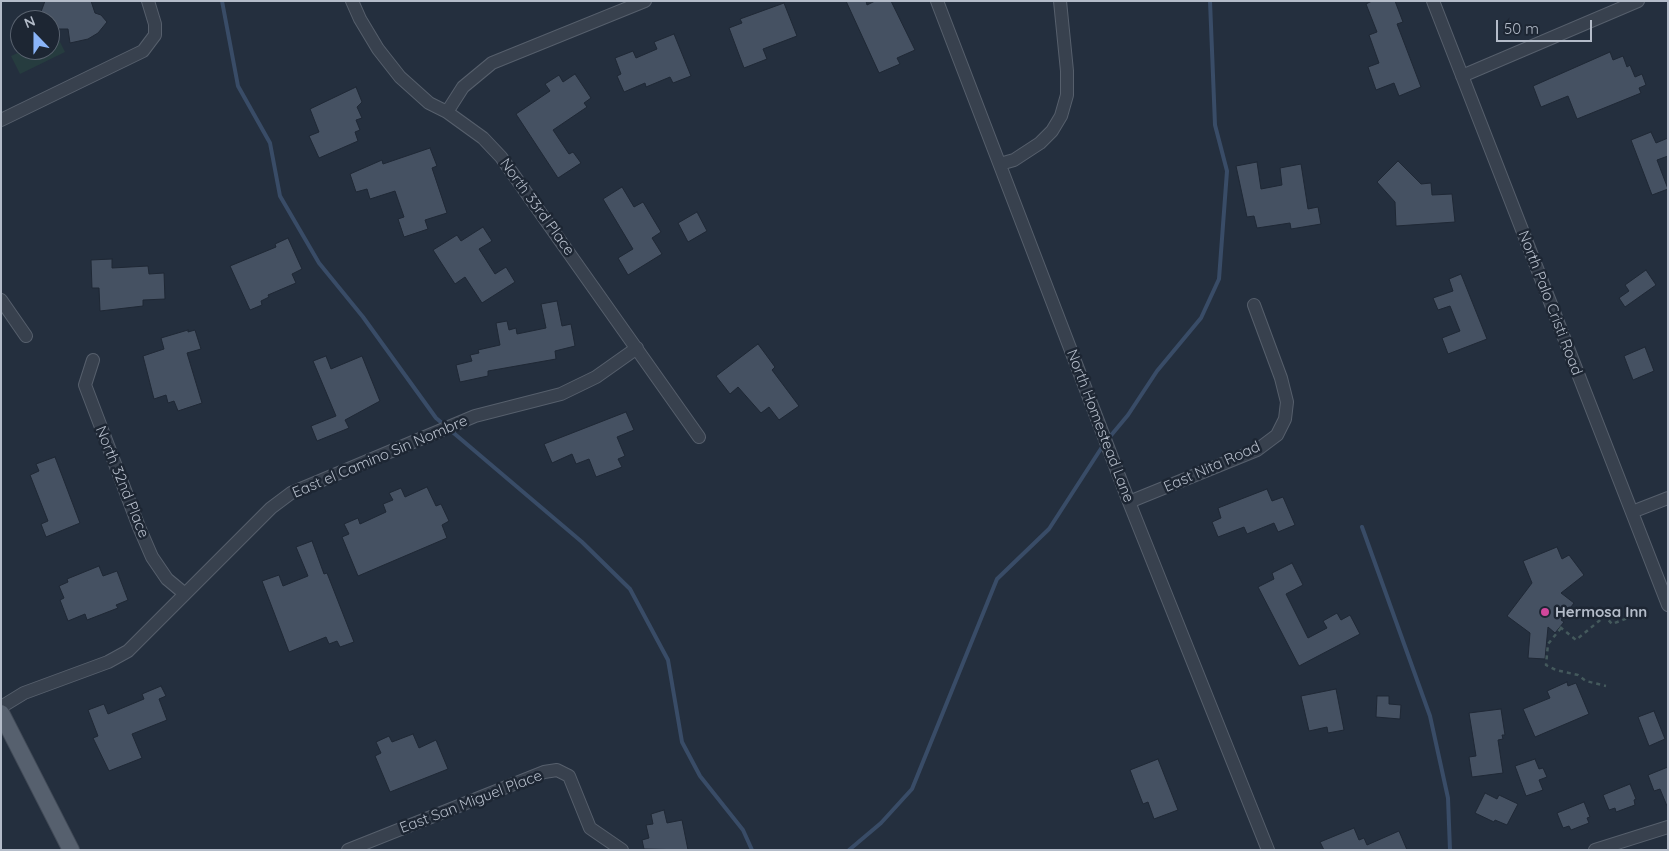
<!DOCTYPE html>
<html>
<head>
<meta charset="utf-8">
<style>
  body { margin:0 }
  #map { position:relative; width:1669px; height:851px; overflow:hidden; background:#242f3e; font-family:Quicksand,sans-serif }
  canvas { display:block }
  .frame { position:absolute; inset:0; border:2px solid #b4bcc9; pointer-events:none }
  .north { position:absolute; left:10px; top:10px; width:50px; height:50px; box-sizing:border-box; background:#1d2633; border:1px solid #59626f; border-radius:50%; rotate:338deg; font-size:14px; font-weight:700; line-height:20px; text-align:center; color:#b4bcc9 }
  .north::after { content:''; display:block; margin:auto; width:18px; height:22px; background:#8ab4f8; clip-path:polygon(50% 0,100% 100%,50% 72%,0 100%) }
  .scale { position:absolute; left:1496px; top:20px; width:96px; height:22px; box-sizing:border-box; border:2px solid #b4bcc9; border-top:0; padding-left:6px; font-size:15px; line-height:18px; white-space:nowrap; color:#b4bcc9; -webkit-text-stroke:4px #1d2633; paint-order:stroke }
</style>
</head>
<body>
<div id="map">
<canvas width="1669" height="851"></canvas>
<div class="frame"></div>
<div class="north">N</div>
<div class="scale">50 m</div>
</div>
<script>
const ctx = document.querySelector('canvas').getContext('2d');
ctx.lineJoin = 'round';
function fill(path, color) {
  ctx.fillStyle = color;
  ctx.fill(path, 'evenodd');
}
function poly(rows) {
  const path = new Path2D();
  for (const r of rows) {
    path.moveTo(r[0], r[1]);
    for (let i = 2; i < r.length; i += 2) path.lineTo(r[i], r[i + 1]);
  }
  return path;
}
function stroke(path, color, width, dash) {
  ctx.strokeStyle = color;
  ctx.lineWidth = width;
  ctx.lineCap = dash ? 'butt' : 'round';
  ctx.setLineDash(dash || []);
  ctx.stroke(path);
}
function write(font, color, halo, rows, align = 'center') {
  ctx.font = font + ' Quicksand,sans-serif';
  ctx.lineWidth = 5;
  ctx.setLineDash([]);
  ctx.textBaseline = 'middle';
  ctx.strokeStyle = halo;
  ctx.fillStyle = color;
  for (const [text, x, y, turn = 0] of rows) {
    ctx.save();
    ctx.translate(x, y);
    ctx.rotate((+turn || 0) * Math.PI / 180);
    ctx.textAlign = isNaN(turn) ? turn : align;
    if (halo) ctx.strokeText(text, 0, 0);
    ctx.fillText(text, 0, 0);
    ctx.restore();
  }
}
fill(poly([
  [56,34,65,52,20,74,11,56,24,50,50,50,50,37]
]), '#263c3f');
stroke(poly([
  [222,1,238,86,270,143,280,196,319,263,363,317,436,418,582,542,630,589,668,660,682,742,700,776,743,830,752,850],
  [1108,439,1128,415,1157,371,1201,318,1219,279,1227,171,1215,125,1210,1],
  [1362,527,1430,716,1448,798,1450,850],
  [849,850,881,823,912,789,997,579,1049,529,1104,444]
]), '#394c67', 4);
const building = poly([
  [45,1,91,1,95,13,101,15,107,22,98,33,88,39,70,43,68,29,54,29,50,28,50,20,38,20,45,1],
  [846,1,866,1,867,5,875,1,891,1,915,50,897,58,900,64,879,73,846,1],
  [1372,1,1395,1,1403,22,1397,24,1421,87,1399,96,1394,83,1376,90,1368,67,1379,63,1369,35,1377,32,1366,4,1372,1],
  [784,3,797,36,763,49,767,59,744,68,729,28,742,23,740,19,784,3],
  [674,34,691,76,673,83,670,77,646,87,645,83,624,92,617,76,621,74,615,58,633,51,636,58,657,49,654,42,674,34],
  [1610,52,1613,60,1623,56,1627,67,1630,65,1635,77,1642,74,1646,85,1639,88,1641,93,1577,119,1568,96,1541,107,1533,86,1610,52],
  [575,74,591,98,584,103,587,107,553,130,569,154,573,152,581,163,558,178,516,114,550,91,545,84,559,75,563,82,575,74],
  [356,87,362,102,357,107,362,118,356,120,360,130,355,132,358,141,319,158,309,136,319,132,310,109,356,87],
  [1651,132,1656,143,1668,138,1668,156,1657,160,1668,189,1652,195,1631,140,1651,132],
  [430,148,437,166,432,168,447,213,425,220,428,229,404,237,398,219,404,217,395,191,370,199,367,189,356,192,350,174,382,160,383,164,430,148],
  [1398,161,1421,184,1431,183,1432,195,1452,194,1455,222,1396,226,1395,202,1377,182,1398,161],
  [1257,162,1261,189,1282,185,1280,168,1301,164,1308,209,1318,207,1321,224,1291,229,1290,223,1257,228,1254,216,1247,217,1236,166,1257,162],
  [622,187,634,207,643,202,661,232,652,238,662,254,628,275,618,258,633,249,603,199,622,187],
  [697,212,707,231,688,242,678,223,697,212],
  [483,227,492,241,479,249,495,274,506,267,515,282,482,303,465,277,455,284,433,250,457,235,461,241,483,227],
  [288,238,302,269,292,274,296,283,268,295,269,297,261,301,262,305,250,310,230,266,276,247,275,244,288,238],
  [112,259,112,268,148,266,149,274,164,273,165,299,143,300,143,306,100,311,99,288,92,288,91,260,112,259],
  [1646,270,1656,285,1625,307,1619,298,1629,291,1625,285,1646,270],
  [1461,274,1487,339,1448,354,1442,338,1460,331,1450,306,1438,310,1433,298,1453,291,1449,279,1461,274],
  [557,301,562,326,571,324,575,346,555,351,556,359,488,371,488,376,460,382,456,365,472,361,470,355,479,353,478,350,500,345,496,323,507,321,509,330,516,328,517,334,546,328,541,304,557,301],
  [188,330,188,332,195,330,201,349,187,353,202,403,178,411,174,401,168,403,166,395,154,399,143,356,164,349,161,338,188,330],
  [758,344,775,367,772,370,799,406,779,420,769,407,761,413,738,387,730,394,716,376,758,344],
  [1645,347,1654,371,1633,380,1624,356,1645,347],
  [326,356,331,369,362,356,380,401,345,420,349,428,317,441,311,426,336,416,313,361,326,356],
  [626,412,634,430,617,437,625,456,618,459,622,467,596,477,589,459,576,464,572,454,552,463,544,444,626,412],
  [55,457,80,523,46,537,41,524,48,521,30,475,39,471,36,464,55,457],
  [427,487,436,506,441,504,449,521,442,525,447,538,358,576,342,537,349,534,344,524,358,518,360,524,386,512,383,504,393,500,389,493,401,488,405,497,427,487],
  [1267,489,1272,501,1283,497,1295,525,1278,532,1274,523,1247,534,1244,527,1218,537,1212,522,1221,518,1218,508,1267,489],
  [312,541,324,574,327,573,354,642,340,647,337,641,329,644,326,637,289,652,262,581,279,575,283,586,308,576,296,547,312,541],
  [1557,547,1562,559,1569,555,1584,575,1561,593,1574,603,1561,620,1564,622,1555,633,1548,627,1545,659,1528,658,1530,633,1507,616,1532,583,1523,561,1557,547],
  [1292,563,1303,585,1286,594,1308,638,1327,628,1323,621,1337,613,1341,620,1350,615,1360,634,1299,666,1258,587,1274,579,1272,573,1292,563],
  [99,566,103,576,117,571,128,600,116,605,118,608,87,620,85,614,68,621,60,600,64,598,59,586,68,582,67,579,99,566],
  [1567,682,1568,686,1576,683,1589,714,1535,737,1523,709,1550,698,1547,691,1567,682],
  [161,686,166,696,159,699,167,720,132,734,142,758,109,771,93,738,98,736,88,710,104,704,108,714,144,699,142,694,161,686],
  [1336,689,1344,730,1328,733,1327,727,1309,731,1301,696,1336,689],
  [1377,696,1389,696,1389,704,1401,705,1400,719,1376,717,1377,696],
  [1501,709,1505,735,1502,735,1503,739,1498,740,1503,773,1472,777,1469,757,1476,756,1469,713,1501,709],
  [1654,711,1665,739,1649,746,1638,717,1654,711],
  [413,734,419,748,436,740,448,769,390,792,375,756,381,753,376,742,389,736,392,742,413,734],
  [1158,759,1178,810,1154,819,1148,802,1143,804,1130,770,1158,759],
  [1535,759,1539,769,1543,768,1547,777,1539,780,1543,790,1526,796,1515,766,1535,759],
  [1668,767,1668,806,1667,806,1660,789,1654,791,1648,775,1668,767],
  [1630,784,1636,799,1634,800,1635,805,1616,812,1615,808,1609,810,1603,795,1630,784],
  [1485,793,1497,799,1499,795,1518,804,1507,825,1495,820,1494,822,1475,813,1485,793],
  [1584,802,1590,817,1587,818,1589,823,1571,830,1569,826,1563,828,1557,813,1584,802],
  [664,810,667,823,682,820,688,850,644,849,642,840,649,838,646,825,653,824,651,814,664,810],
  [1354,828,1359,840,1364,838,1367,845,1399,831,1407,850,1324,850,1320,842,1354,828]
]);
fill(building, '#455162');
stroke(building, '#1f2835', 1);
const minor = poly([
  [352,1,360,19,378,49,400,77,429,103,447,112,483,138,501,157,699,437],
  [937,1,1129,502,1268,850],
  [1433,1,1668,605],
  [1462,76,1638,1],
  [447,112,463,87,492,63,645,1],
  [1,120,143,51,155,35,155,24,148,1],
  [1000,164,1014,160,1040,143,1052,131,1061,116,1067,95,1067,71,1060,1],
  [1,300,26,336],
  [93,360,85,385,139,527,152,557,167,579,185,594],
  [1129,502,1257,450,1277,435,1285,419,1287,402,1281,378,1254,305],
  [1632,512,1668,498],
  [1,707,24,693,108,662,128,651,271,508,291,493,475,416,561,394,596,377,637,348],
  [348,850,544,772,557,770,569,776,590,828,622,850],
  [1595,850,1668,827]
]);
const major = poly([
  [1,713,71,850]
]);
stroke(minor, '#565f6c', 14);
stroke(major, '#414a57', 18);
stroke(poly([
  [1560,627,1576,640,1605,616,1612,624,1628,618],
  [1561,628,1548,644,1546,665,1556,670,1578,675,1586,681,1606,686]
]), '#44595c', 2.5, [4, 4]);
stroke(minor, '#38414e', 12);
stroke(major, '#56606e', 16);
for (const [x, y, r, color] of [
  [1545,612,5,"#d1479c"]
]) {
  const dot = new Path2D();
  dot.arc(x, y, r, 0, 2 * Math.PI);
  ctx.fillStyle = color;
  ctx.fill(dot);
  stroke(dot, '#1d2633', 2);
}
write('15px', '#b4bcc9', '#1d2633', [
  ["North 33rd Place",537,207,54],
  ["North Palo Cristi Road",1550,303,69],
  ["North Homestead Lane",1100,426,69],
  ["East el Camino Sin Nombre",380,457,-23],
  ["East Nita Road",1212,467,-24],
  ["North 32nd Place",122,482,68],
  ["East San Miguel Place",471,802,-21]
]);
write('bold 15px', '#b4bcc9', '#1d2633', [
  ["Hermosa Inn",1555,612]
], 'left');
</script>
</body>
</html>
